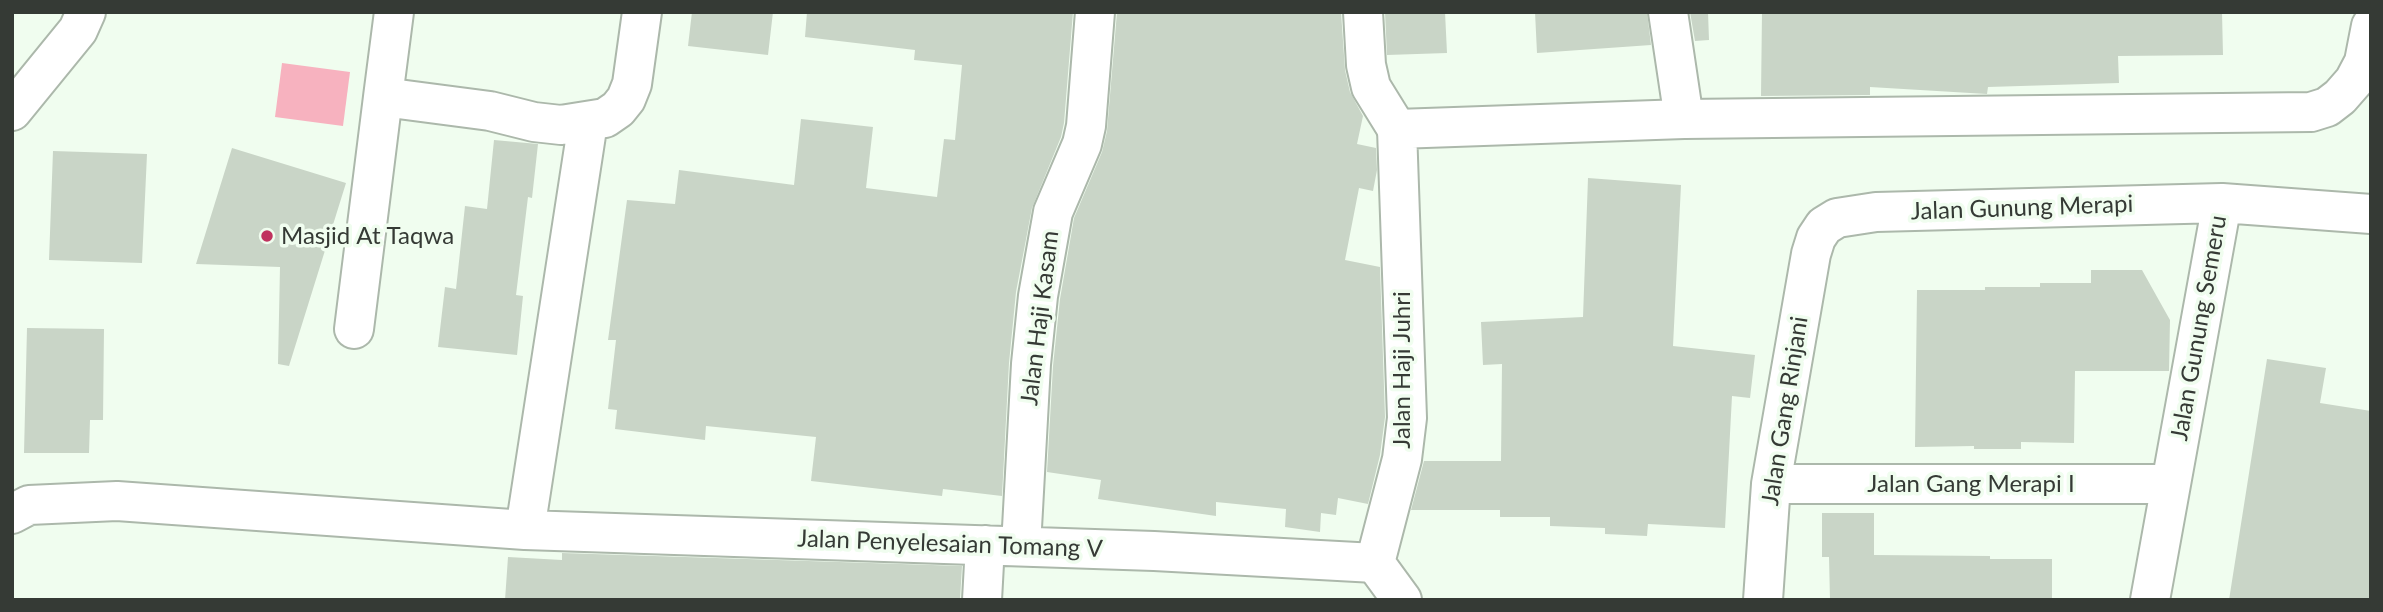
<!DOCTYPE html>
<html>
<head>
<meta charset="utf-8">
<style>
  body { margin:0 }
  #map { position:relative; width:2383px; height:612px; overflow:hidden; background:#f0fdef; font-family:Lato,sans-serif }
  canvas { display:block }
  .frame { position:absolute; inset:0; border:14px solid #353a35; pointer-events:none }
</style>
</head>
<body>
<div id="map">
<canvas width="2383" height="612"></canvas>
<div class="frame"></div>
</div>
<script>
const ctx = document.querySelector('canvas').getContext('2d');
ctx.lineJoin = 'round';
function fill(path, color) {
  ctx.fillStyle = color;
  ctx.fill(path, 'evenodd');
}
function poly(rows) {
  const path = new Path2D();
  for (const r of rows) {
    path.moveTo(r[0], r[1]);
    for (let i = 2; i < r.length; i += 2) path.lineTo(r[i], r[i + 1]);
  }
  return path;
}
function stroke(path, color, width, dash) {
  ctx.strokeStyle = color;
  ctx.lineWidth = width;
  ctx.lineCap = dash ? 'butt' : 'round';
  ctx.setLineDash(dash || []);
  ctx.stroke(path);
}
function write(font, color, halo, rows, align = 'center') {
  ctx.font = font + ' Lato,sans-serif';
  ctx.lineWidth = 7;
  ctx.setLineDash([]);
  ctx.textBaseline = 'middle';
  ctx.strokeStyle = halo;
  ctx.fillStyle = color;
  for (const [text, x, y, turn = 0] of rows) {
    ctx.save();
    ctx.translate(x, y);
    ctx.rotate((+turn || 0) * Math.PI / 180);
    ctx.textAlign = isNaN(turn) ? turn : align;
    if (halo) ctx.strokeText(text, 0, 0);
    ctx.fillText(text, 0, 0);
    ctx.restore();
  }
}
fill(poly([
  [282,63,350,72,343,126,275,117]
]), '#f7b2bf');
fill(poly([
  [692,12,773,12,768,55,688,46],
  [807,12,1073,12,1064,123,1061,137,1032,208,1016,292,1009,363,1002,496,943,489,942,496,811,481,816,437,706,426,705,440,615,429,617,410,608,409,616,340,608,340,627,200,675,204,679,170,794,185,801,119,873,127,866,188,937,197,944,139,955,140,962,65,914,60,915,50,805,37],
  [1117,12,1341,12,1345,70,1350,92,1363,116,1357,144,1376,148,1377,170,1373,191,1359,188,1345,260,1380,267,1385,417,1380,455,1368,504,1338,498,1336,515,1321,513,1320,532,1285,527,1286,509,1216,502,1216,516,1098,499,1101,480,1047,472,1053,366,1060,299,1074,218,1102,152,1107,131],
  [1385,12,1445,12,1447,53,1387,55],
  [1535,12,1647,12,1651,45,1537,53],
  [1690,12,1708,12,1709,40,1695,41],
  [1762,12,2222,12,2223,55,2118,56,2119,83,1988,87,1987,94,1870,87,1870,95,1761,96],
  [494,140,538,144,532,198,528,197,516,295,523,296,517,355,438,347,445,287,456,289,465,206,487,209],
  [232,148,346,183,289,366,278,364,280,267,196,264],
  [53,151,147,154,142,263,49,260],
  [1588,178,1681,185,1673,346,1755,355,1750,398,1732,396,1725,528,1648,524,1647,536,1605,534,1605,528,1550,526,1550,517,1500,517,1500,510,1411,510,1424,461,1501,461,1502,364,1483,365,1481,322,1583,317],
  [2091,270,2142,270,2170,320,2169,371,2075,371,2074,443,2021,442,2021,449,1974,449,1974,446,1915,447,1917,290,1985,290,1985,287,2040,287,2040,283,2091,283],
  [27,328,104,329,103,420,90,420,89,453,24,453],
  [2267,359,2326,368,2320,403,2371,411,2371,600,2229,600],
  [1822,513,1874,513,1874,555,1990,556,1990,559,2052,559,2052,600,1830,600,1829,557,1822,557],
  [562,553,962,566,960,600,505,600,508,557,562,560]
]), '#c9d5c7');
const street = poly([
  [394,12,383,97,490,111,534,122,561,125,605,118,618,109,626,99,632,84,642,12],
  [1363,12,1366,65,1371,87,1397,129],
  [1668,12,1684,119],
  [12,111,78,30,86,12],
  [354,329,383,97],
  [1771,484,2171,484],
  [12,514,29,505,117,501,525,530,1154,551,1375,563],
  [525,530,588,122],
  [1021,546,1031,364,1038,296,1053,212,1082,144,1086,126,1095,12],
  [982,600,985,545],
  [1763,600,1771,484,1811,254,1816,238,1824,226,1837,218,1876,212,2222,203],
  [2150,600,2222,203,2371,214]
]);
const secondary = poly([
  [1402,600,1375,563,1402,459,1407,418,1397,129,1684,119,2311,112,2327,107,2340,97,2354,81,2364,62,2371,26]
]);
stroke(street, '#acb8ab', 42);
stroke(secondary, '#acb8ab', 42);
stroke(street, '#fff', 38);
stroke(secondary, '#fff', 38);
for (const [x, y, r, color] of [
  [267,236,7,"#c0325f"]
]) {
  const dot = new Path2D();
  dot.arc(x, y, r, 0, 2 * Math.PI);
  ctx.fillStyle = color;
  ctx.fill(dot);
  stroke(dot, '#f0fdef', 2.5);
}
write('24px', '#353a35', '#f0fdef', [
  ["Jalan Gunung Merapi",2022,208,-2],
  ["Jalan Haji Kasam",1040,318,-83],
  ["Jalan Gunung Semeru",2199,328,-80],
  ["Jalan Haji Juhri",1402,370,-90],
  ["Jalan Gang Rinjani",1785,411,-81],
  ["Jalan Gang Merapi I",1971,484],
  ["Jalan Penyelesaian Tomang V",950,544,2]
]);
write('24px', '#353a35', '#f0fdef', [
  ["Masjid At Taqwa",281,236]
], 'left');
</script>
</body>
</html>
